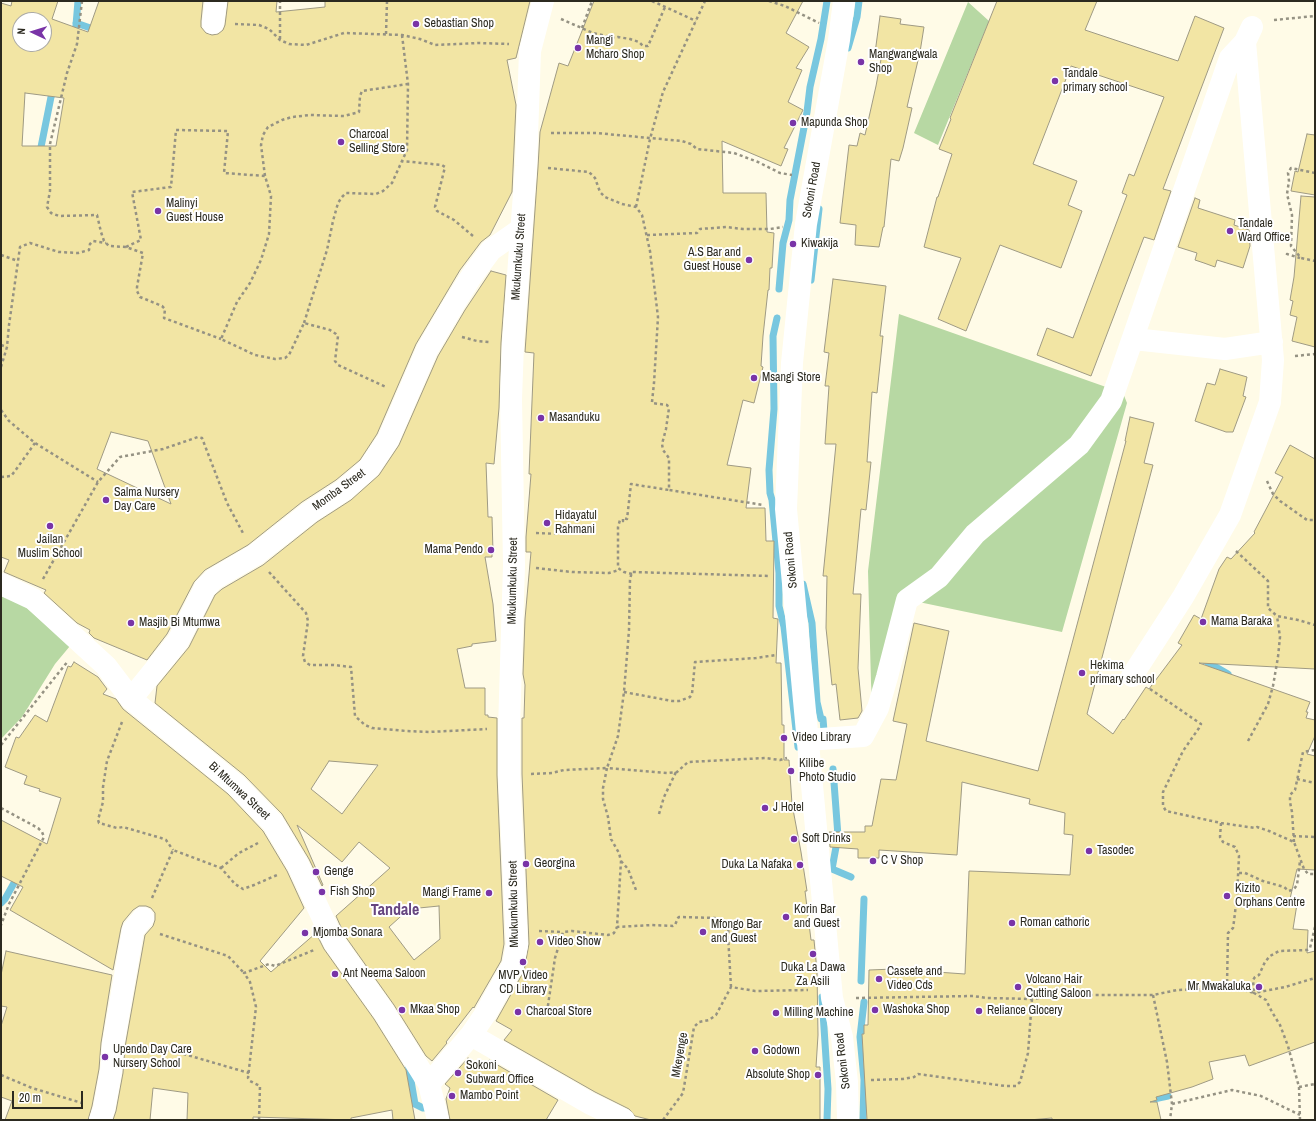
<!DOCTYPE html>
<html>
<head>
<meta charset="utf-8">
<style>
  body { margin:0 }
  #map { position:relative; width:1316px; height:1121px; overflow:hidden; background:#fffbe7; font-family:"Archivo Narrow",sans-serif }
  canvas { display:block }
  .frame { position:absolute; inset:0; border:2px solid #2c2a20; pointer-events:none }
  .north { position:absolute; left:12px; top:12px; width:40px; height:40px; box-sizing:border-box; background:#fff; border:1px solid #abaaa6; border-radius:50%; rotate:274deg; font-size:11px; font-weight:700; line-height:16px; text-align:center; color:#2c2a20 }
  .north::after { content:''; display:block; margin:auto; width:14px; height:18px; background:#7934a7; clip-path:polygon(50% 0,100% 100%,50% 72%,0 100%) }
  .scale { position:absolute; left:12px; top:1091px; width:71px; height:18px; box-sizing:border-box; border:2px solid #2c2a20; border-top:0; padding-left:5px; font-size:12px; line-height:14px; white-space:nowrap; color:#2c2a20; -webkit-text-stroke:3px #fff; paint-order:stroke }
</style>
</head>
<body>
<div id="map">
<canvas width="1316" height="1121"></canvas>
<div class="frame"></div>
<div class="north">N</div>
<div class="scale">20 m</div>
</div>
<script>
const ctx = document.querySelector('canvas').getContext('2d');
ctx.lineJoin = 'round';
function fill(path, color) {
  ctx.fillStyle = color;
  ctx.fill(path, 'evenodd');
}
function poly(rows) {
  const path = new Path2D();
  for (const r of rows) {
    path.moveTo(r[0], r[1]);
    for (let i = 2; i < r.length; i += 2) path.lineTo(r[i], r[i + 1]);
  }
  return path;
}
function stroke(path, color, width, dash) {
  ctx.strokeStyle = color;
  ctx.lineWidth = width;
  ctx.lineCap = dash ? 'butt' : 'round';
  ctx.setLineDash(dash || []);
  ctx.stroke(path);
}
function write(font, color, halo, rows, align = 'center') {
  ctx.font = font + ' "Archivo Narrow",sans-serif';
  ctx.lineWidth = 4;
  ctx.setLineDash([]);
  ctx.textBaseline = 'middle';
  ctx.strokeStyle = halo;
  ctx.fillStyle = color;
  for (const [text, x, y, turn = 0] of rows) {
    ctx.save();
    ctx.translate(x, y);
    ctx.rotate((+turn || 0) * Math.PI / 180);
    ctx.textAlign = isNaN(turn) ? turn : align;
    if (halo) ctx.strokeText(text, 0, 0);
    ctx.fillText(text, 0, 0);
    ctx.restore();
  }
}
fill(poly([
  [968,2,989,21,938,145,914,133],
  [899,314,1123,393,1127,403,1062,632,914,601,874,731,871,683,868,571],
  [1,596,20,602,70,646,55,664,22,717,1,739]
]), '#b7d8a3');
stroke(poly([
  [76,23,99,31],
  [75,37,78,1],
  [848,48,857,17,859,1],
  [40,154,41,147,51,97,55,89],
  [811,280,819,209],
  [779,289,783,243,789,220,790,200,807,112,810,87,821,39,827,1],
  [777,318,773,336,774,409,769,470,770,493,772,500,779,573,779,606,784,627,798,747],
  [803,584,812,623,817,702,821,719,823,719,824,731],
  [1202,659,1228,674],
  [833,769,838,836,832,869,851,877],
  [1,903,5,899,19,874],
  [861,981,864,899],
  [822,997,828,1089,827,1120],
  [408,1063,415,1104,423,1108,432,1108],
  [1149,1100,1168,1096],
  [863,1120,864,1080,860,1037,864,1002]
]), '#78c7df', 7);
const building = poly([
  [12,1,58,1,52,19,88,32,99,1,203,1,201,21,201,27,206,33,212,35,218,34,223,30,225,25,228,1,277,1,276,12,325,7,325,1,530,1,516,58,507,60,516,105,512,192,490,235,481,242,460,270,416,344,377,434,360,460,336,480,302,502,248,545,205,570,194,582,167,634,147,660,94,638,89,633,90,630,77,623,44,593,46,590,4,572,9,560,1,557,1,3,11,6,12,1],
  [20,20,44,20,44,44,20,44,20,20],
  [25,93,64,98,56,146,22,146,25,93],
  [111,432,148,441,171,504,97,469,111,432],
  [594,1,803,1,786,33,809,47,796,68,802,70,788,102,803,110,784,148,788,149,781,166,722,141,723,193,766,193,767,232,774,233,772,268,770,268,769,290,768,290,763,336,761,366,763,367,754,403,743,400,727,465,751,468,746,508,765,508,766,541,774,541,773,618,778,619,776,663,781,663,782,725,784,725,784,760,789,760,792,804,801,852,807,891,805,891,811,940,814,940,817,971,818,1035,816,1067,820,1067,820,1120,651,1120,635,1116,629,1109,595,1092,504,1040,512,1030,496,1021,524,971,529,944,522,774,522,718,524,718,525,685,523,674,525,619,531,552,526,552,526,537,531,474,529,474,534,353,525,352,538,167,540,132,559,63,568,66,594,1],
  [997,1,1097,1,1085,30,1178,61,1195,16,1224,28,1163,189,1171,191,1154,240,1144,237,1091,376,1037,355,1047,328,1073,338,1127,195,1122,193,1129,174,1134,176,1164,97,1071,66,1033,164,1077,181,1068,205,1082,211,1061,268,1000,245,966,331,938,319,961,258,924,247,937,197,938,197,952,154,939,149,951,119,950,118,997,1],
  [880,16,901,19,900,24,924,27,920,52,907,107,912,108,903,148,899,161,891,159,884,227,883,227,879,247,855,245,856,225,840,223,849,145,857,146,860,133,865,135,876,86,882,54,875,53,880,16],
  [1307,134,1315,135,1315,195,1291,191,1295,171,1298,172,1307,134],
  [1301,196,1315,197,1315,347,1292,341,1297,317,1290,315,1293,301,1290,300,1294,277,1301,196],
  [1195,198,1200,200,1198,208,1235,220,1234,225,1249,230,1250,246,1243,268,1217,260,1215,267,1204,263,1195,260,1197,253,1178,247,1195,198],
  [491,271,506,275,501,343,499,408,494,464,486,463,488,517,492,517,493,552,492,552,492,557,485,557,493,604,496,641,472,644,472,646,457,649,465,688,485,688,485,715,488,715,488,717,497,718,497,775,504,944,501,961,475,1006,474,1008,473,1007,446,1042,447,1043,432,1061,426,1056,394,1005,345,936,336,916,390,868,359,842,342,862,297,825,323,885,322,886,309,859,282,814,244,775,155,703,157,686,189,647,215,595,222,589,263,565,317,522,351,500,379,475,399,445,438,356,465,310,491,271],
  [329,761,378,765,342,814,311,789,329,761],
  [439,906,440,939,414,960,389,927,409,909,439,906],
  [833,279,886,286,880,336,883,336,877,393,872,392,867,462,871,462,866,510,861,509,853,594,861,594,858,668,862,711,858,718,840,720,836,684,832,685,826,628,827,576,823,576,836,444,825,444,829,386,825,386,829,353,824,352,833,279],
  [1220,369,1247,377,1243,396,1246,397,1233,432,1226,432,1195,421,1207,383,1215,385,1220,369],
  [1130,417,1154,423,1144,463,1153,465,1087,714,1113,734,1123,719,1124,720,1146,687,1149,689,1182,645,1178,643,1194,615,1201,619,1219,569,1227,557,1231,559,1255,533,1254,532,1283,477,1275,473,1290,445,1315,459,1315,669,1199,663,1310,702,1306,712,1308,712,1306,718,1315,720,1315,736,1307,754,1315,756,1315,870,1297,869,1289,903,1297,904,1293,929,1308,930,1307,953,1315,951,1315,1042,1249,1066,1245,1055,1209,1062,1213,1079,1192,1087,1156,1097,1157,1100,1150,1102,1157,1102,1161,1120,1052,1120,1052,1118,1029,1120,867,1120,862,1034,864,1034,864,1025,868,1025,869,970,894,969,965,974,969,871,1070,875,1073,835,1064,834,1065,813,1029,804,1030,799,962,782,957,855,879,850,879,858,858,858,858,849,830,847,829,832,865,832,865,826,872,826,881,779,896,780,907,724,893,721,914,623,949,631,926,741,1038,771,1126,441,1125,441,1130,417],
  [74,662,98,677,107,689,103,694,116,699,123,709,228,794,263,831,287,871,304,908,260,961,271,972,316,933,324,949,374,1019,406,1070,415,1120,393,1120,392,1110,351,1118,351,1120,253,1117,253,1120,187,1120,188,1093,153,1088,150,1120,113,1120,116,1111,123,1073,125,1047,145,935,153,926,155,920,155,913,151,908,146,906,139,906,133,910,123,922,121,928,113,970,10,910,23,887,1,876,1,820,47,844,61,798,39,791,40,789,24,784,27,776,5,767,16,737,19,738,35,715,47,722,68,666,71,667,74,662],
  [6,951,112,975,101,1043,99,1069,92,1106,88,1120,5,1120,12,1101,1,1097,1,1026,7,1007,1,1006,1,975,6,951],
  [468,1058,482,1069,489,1060,558,1100,546,1120,450,1120,446,1099,450,1088,445,1084,468,1058]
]);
fill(building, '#f2e5a4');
stroke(building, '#9f9a83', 1);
stroke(poly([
  [82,1,77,44,67,73,50,144,50,191,47,207,51,213,59,216,97,215,101,232,104,241,109,246,126,247,143,253,137,287,137,291,140,297,162,306,165,309,164,318,221,339],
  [652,1,696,21],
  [769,1,785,6,819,23],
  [561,19,593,33,615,38,618,37,630,39,639,42,643,46,648,46,665,7],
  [1274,20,1315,16],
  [235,24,259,25,269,29,280,40,289,44,306,45,344,33,402,35,420,39,435,45,479,43,509,44],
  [582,28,592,1],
  [386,34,387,1],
  [402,35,408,84,407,150,402,161,442,165,445,167,435,207,437,211,454,220,473,236],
  [280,39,280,1],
  [551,133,596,133,682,141,691,144,697,149,734,153,758,162,780,173,792,175],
  [548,168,589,172,595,178,600,192,605,197,622,204,636,207,642,215,650,251,658,317,654,383,652,402,652,403,667,405,669,408,666,429,662,444,663,450,669,458,669,490,763,505],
  [1315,173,1291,168,1288,173,1289,181,1287,194,1292,215,1291,246,1301,258,1315,261],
  [265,176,261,145,263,135,268,127,282,120,292,117,310,115,344,116,359,112,360,96,362,91,408,84],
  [636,207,650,139,663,92,705,1],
  [647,235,697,233,700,229,726,227,743,229,770,229,783,227],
  [126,247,141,240,132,192,171,187,176,130,228,131,224,173,265,176,271,196,269,234,261,260,250,283,237,302,221,339,255,355,275,359,285,358,289,355,304,323,330,330,336,334,338,336,335,361,338,365,386,387],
  [1,255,18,261],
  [1287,255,1287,254,1300,258],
  [304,323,327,250,333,221,338,203,342,197,346,193,376,194,383,191,392,183,402,161],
  [462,337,477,341,490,342],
  [1,345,7,347],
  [1295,356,1315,354],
  [1,367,7,347,9,325,20,247,30,243,59,252,78,253,89,250,90,244,93,241,106,243],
  [1,410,9,421,35,443,98,482],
  [1,477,11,476,15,471,35,443],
  [1267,481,1273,494,1280,501,1307,520,1315,520],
  [536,533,560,534],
  [1236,551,1268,581,1268,608,1277,616,1298,620,1315,625],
  [536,568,572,572,609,573,619,570],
  [269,572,306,613,308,621,303,656,305,662,310,665,334,665,351,667,355,716,365,725,372,728,406,731,429,732,487,729],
  [632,574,624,572,618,568,618,527,620,520,623,521,623,518,627,519,631,484,669,490],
  [43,579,98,482,120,457,163,449,198,437,202,438,227,503,244,535],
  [1150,689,1201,724,1199,728,1183,751,1163,792,1163,806,1166,811,1221,823,1255,828,1257,827,1269,831,1294,842,1304,869,1308,874,1315,874],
  [624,692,672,701,679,701,690,697,692,694,695,662,756,658,776,655],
  [122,722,107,761,103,787,103,802,98,820,99,823,117,828,123,827,161,838,166,840,173,850],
  [1248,741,1268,704,1273,686,1278,657,1280,637,1277,616],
  [1,745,68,661],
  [531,774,552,773,564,770,607,768,618,736,624,692,629,630,630,579,632,572,770,576],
  [1297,779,1315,783],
  [1,808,38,828,42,832,44,837,9,904,1,925],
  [659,814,664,797,676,772],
  [1221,823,1220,837,1223,842,1235,847,1239,856,1237,896,1234,921,1233,928,1228,933,1227,985,1254,993,1253,980,1255,977,1259,975,1265,962,1270,956,1279,951,1307,950,1310,948,1315,927],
  [1293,836,1315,837],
  [1294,842,1292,812,1290,802,1290,795,1295,790,1303,752,1315,750],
  [621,861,628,869,636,890],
  [221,868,239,853,258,843],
  [1239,873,1245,873,1263,881,1284,887,1289,891,1294,889,1297,885,1300,861],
  [152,898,173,850,221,868,235,884,243,889,254,885,277,875],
  [539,931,563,932],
  [160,934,228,956,244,973],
  [731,987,728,935,729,923,715,918,679,917,678,918,675,925,673,926,652,925,617,927,621,861,619,853,611,839,608,817,603,799,603,788,607,768,667,773,677,772,688,762,765,758,780,760,787,758],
  [1153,995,1167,1062,1172,1104,1170,1120],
  [856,998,973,996,987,998,1032,999,1045,997,1095,995,1153,995,1177,990,1207,989,1227,985],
  [547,1012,555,958,563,932,572,931,608,935,614,933,617,927],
  [136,1046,177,1052,249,1073],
  [1,1075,32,1088,82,1103],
  [871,1080,903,1079,914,1077,918,1074,1005,1086,1016,1086,1020,1082,1028,1053,1032,999],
  [1299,1087,1315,1084],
  [1172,1104,1232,1090,1261,1096,1300,1115],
  [259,1120,260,1086,250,1081,248,1078,256,1007,250,982,244,973,269,964,275,966,314,950],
  [663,1120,683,1093,694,1027,699,1022,709,1020,716,1015,731,987,755,991,808,990],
  [1300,1120,1299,1087,1288,1046,1280,1025,1272,1012,1266,1000,1254,993,1285,987,1315,978]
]), '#959283', 2.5, [3, 3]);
stroke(poly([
  [844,1,839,40,806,224,792,363,786,509,832,998,842,1037,847,1082,848,1120],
  [213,23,216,1],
  [1134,339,1225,349,1272,342],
  [1,584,33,599,106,666,131,699,236,785,273,823,298,865,334,942,384,1012,429,1084,438,1120],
  [1132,676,1183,597,1230,515,1270,402,1273,360,1245,42],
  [131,699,178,641,205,588,214,579,255,555,310,512,344,490,369,468,388,440,427,350,454,304,471,277,491,250,521,229],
  [807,740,863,736,878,708,887,677,907,600,939,577,975,534,1079,445,1111,401,1230,58,1245,42,1252,27],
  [471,1035,589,1103,624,1120],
  [429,1084,471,1035,486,1013,513,965,517,945,509,774,509,729,514,565,511,399,513,344,526,166,530,51,543,1],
  [100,1120,104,1109,111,1071,113,1045,133,930,143,918]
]), '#fff', 22);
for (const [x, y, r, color] of [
  [416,24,4,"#7934a7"],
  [578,48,4,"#7934a7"],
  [861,62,4,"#7934a7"],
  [1055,81,4,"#7934a7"],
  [793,123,4,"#7934a7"],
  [341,142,4,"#7934a7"],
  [158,211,4,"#7934a7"],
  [1230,231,4,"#7934a7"],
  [793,244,4,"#7934a7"],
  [749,260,4,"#7934a7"],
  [754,378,4,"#7934a7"],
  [541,418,4,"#7934a7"],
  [106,500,4,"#7934a7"],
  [547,523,4,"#7934a7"],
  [50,526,4,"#7934a7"],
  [491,550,4,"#7934a7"],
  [1203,622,4,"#7934a7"],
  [131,623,4,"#7934a7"],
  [1082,673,4,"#7934a7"],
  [784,738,4,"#7934a7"],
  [791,771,4,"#7934a7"],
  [765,808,4,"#7934a7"],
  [794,839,4,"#7934a7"],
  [1089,851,4,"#7934a7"],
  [873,861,4,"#7934a7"],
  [526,864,4,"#7934a7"],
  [800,865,4,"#7934a7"],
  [316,872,4,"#7934a7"],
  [322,892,4,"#7934a7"],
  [489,893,4,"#7934a7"],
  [1227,896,4,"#7934a7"],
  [786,917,4,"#7934a7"],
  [1012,923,4,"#7934a7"],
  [703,932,4,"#7934a7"],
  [305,933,4,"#7934a7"],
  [540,942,4,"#7934a7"],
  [813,954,4,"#7934a7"],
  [523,962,4,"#7934a7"],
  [335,974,4,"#7934a7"],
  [879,979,4,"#7934a7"],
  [1018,987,4,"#7934a7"],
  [1259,987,4,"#7934a7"],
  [402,1010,4,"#7934a7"],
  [875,1010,4,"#7934a7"],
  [979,1011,4,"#7934a7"],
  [518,1012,4,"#7934a7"],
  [776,1013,4,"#7934a7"],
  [755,1051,4,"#7934a7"],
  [105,1057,4,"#7934a7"],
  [458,1073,4,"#7934a7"],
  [818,1075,4,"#7934a7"],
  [452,1096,4,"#7934a7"]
]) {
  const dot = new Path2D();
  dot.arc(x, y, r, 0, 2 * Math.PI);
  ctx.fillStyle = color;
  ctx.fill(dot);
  stroke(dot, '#fff', 1.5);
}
write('12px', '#2c2a20', '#fff', [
  ["Sebastian Shop",424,24],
  ["Mangi",586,41],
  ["Mcharo Shop",586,55],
  ["Mangwangwala",869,55],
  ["Shop",869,69],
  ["Tandale",1063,74],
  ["primary school",1063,88],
  ["Mapunda Shop",801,123],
  ["Charcoal",349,135],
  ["Selling Store",349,149],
  ["Malinyi",166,204],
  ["Guest House",166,218],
  ["Tandale",1238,224],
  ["Ward Office",1238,238],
  ["Kiwakija",801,244],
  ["A.S Bar and",741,253,"right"],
  ["Guest House",741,267,"right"],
  ["Msangi Store",762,378],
  ["Masanduku",549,418],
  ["Salma Nursery",114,493],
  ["Day Care",114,507],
  ["Hidayatul",555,516],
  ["Rahmani",555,530],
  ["Jailan",50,540,"center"],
  ["Muslim School",50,554,"center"],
  ["Mama Pendo",483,550,"right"],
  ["Mama Baraka",1211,622],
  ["Masjib Bi Mtumwa",139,623],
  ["Hekima",1090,666],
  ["primary school",1090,680],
  ["Video Library",792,738],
  ["Kilibe",799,764],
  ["Photo Studio",799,778],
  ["J Hotel",773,808],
  ["Soft Drinks",802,839],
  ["Tasodec",1097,851],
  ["C V Shop",881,861],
  ["Georgina",534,864],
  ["Duka La Nafaka",792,865,"right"],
  ["Genge",324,872],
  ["Kizito",1235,889],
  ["Orphans Centre",1235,903],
  ["Fish Shop",330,892],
  ["Mangi Frame",481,893,"right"],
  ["Korin Bar",794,910],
  ["and Guest",794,924],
  ["Roman cathoric",1020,923],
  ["Mfongo Bar",711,925],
  ["and Guest",711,939],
  ["Mjomba Sonara",313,933],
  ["Video Show",548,942],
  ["Duka La Dawa",813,968,"center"],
  ["Za Asili",813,982,"center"],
  ["Cassete and",887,972],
  ["Video Cds",887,986],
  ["Ant Neema Saloon",343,974],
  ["MVP Video",523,976,"center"],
  ["CD Library",523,990,"center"],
  ["Volcano Hair",1026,980],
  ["Cutting Saloon",1026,994],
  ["Mr Mwakaluka",1251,987,"right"],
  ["Mkaa Shop",410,1010],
  ["Washoka Shop",883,1010],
  ["Reliance Glocery",987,1011],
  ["Charcoal Store",526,1012],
  ["Milling Machine",784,1013],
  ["Upendo Day Care",113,1050],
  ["Nursery School",113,1064],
  ["Godown",763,1051],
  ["Sokoni",466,1066],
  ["Subward Office",466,1080],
  ["Absolute Shop",810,1075,"right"],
  ["Mambo Point",460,1096]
], 'left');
write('12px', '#2c2a20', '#fff', [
  ["Sokoni Road",812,190,-80],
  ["Mkukumkuku Street",519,257,-86],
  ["Momba Street",339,490,-36],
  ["Sokoni Road",791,560,-95],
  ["Mkukumkuku Street",513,581,-89],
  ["Bi Mtumwa Street",239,791,43],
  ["Mkukumkuku Street",514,904,-91],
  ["Mkeyenge",680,1055,-80],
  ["Sokoni Road",843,1061,-97]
]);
write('bold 16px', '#664580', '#fff', [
  ["Tandale",395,911]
]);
</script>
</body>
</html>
